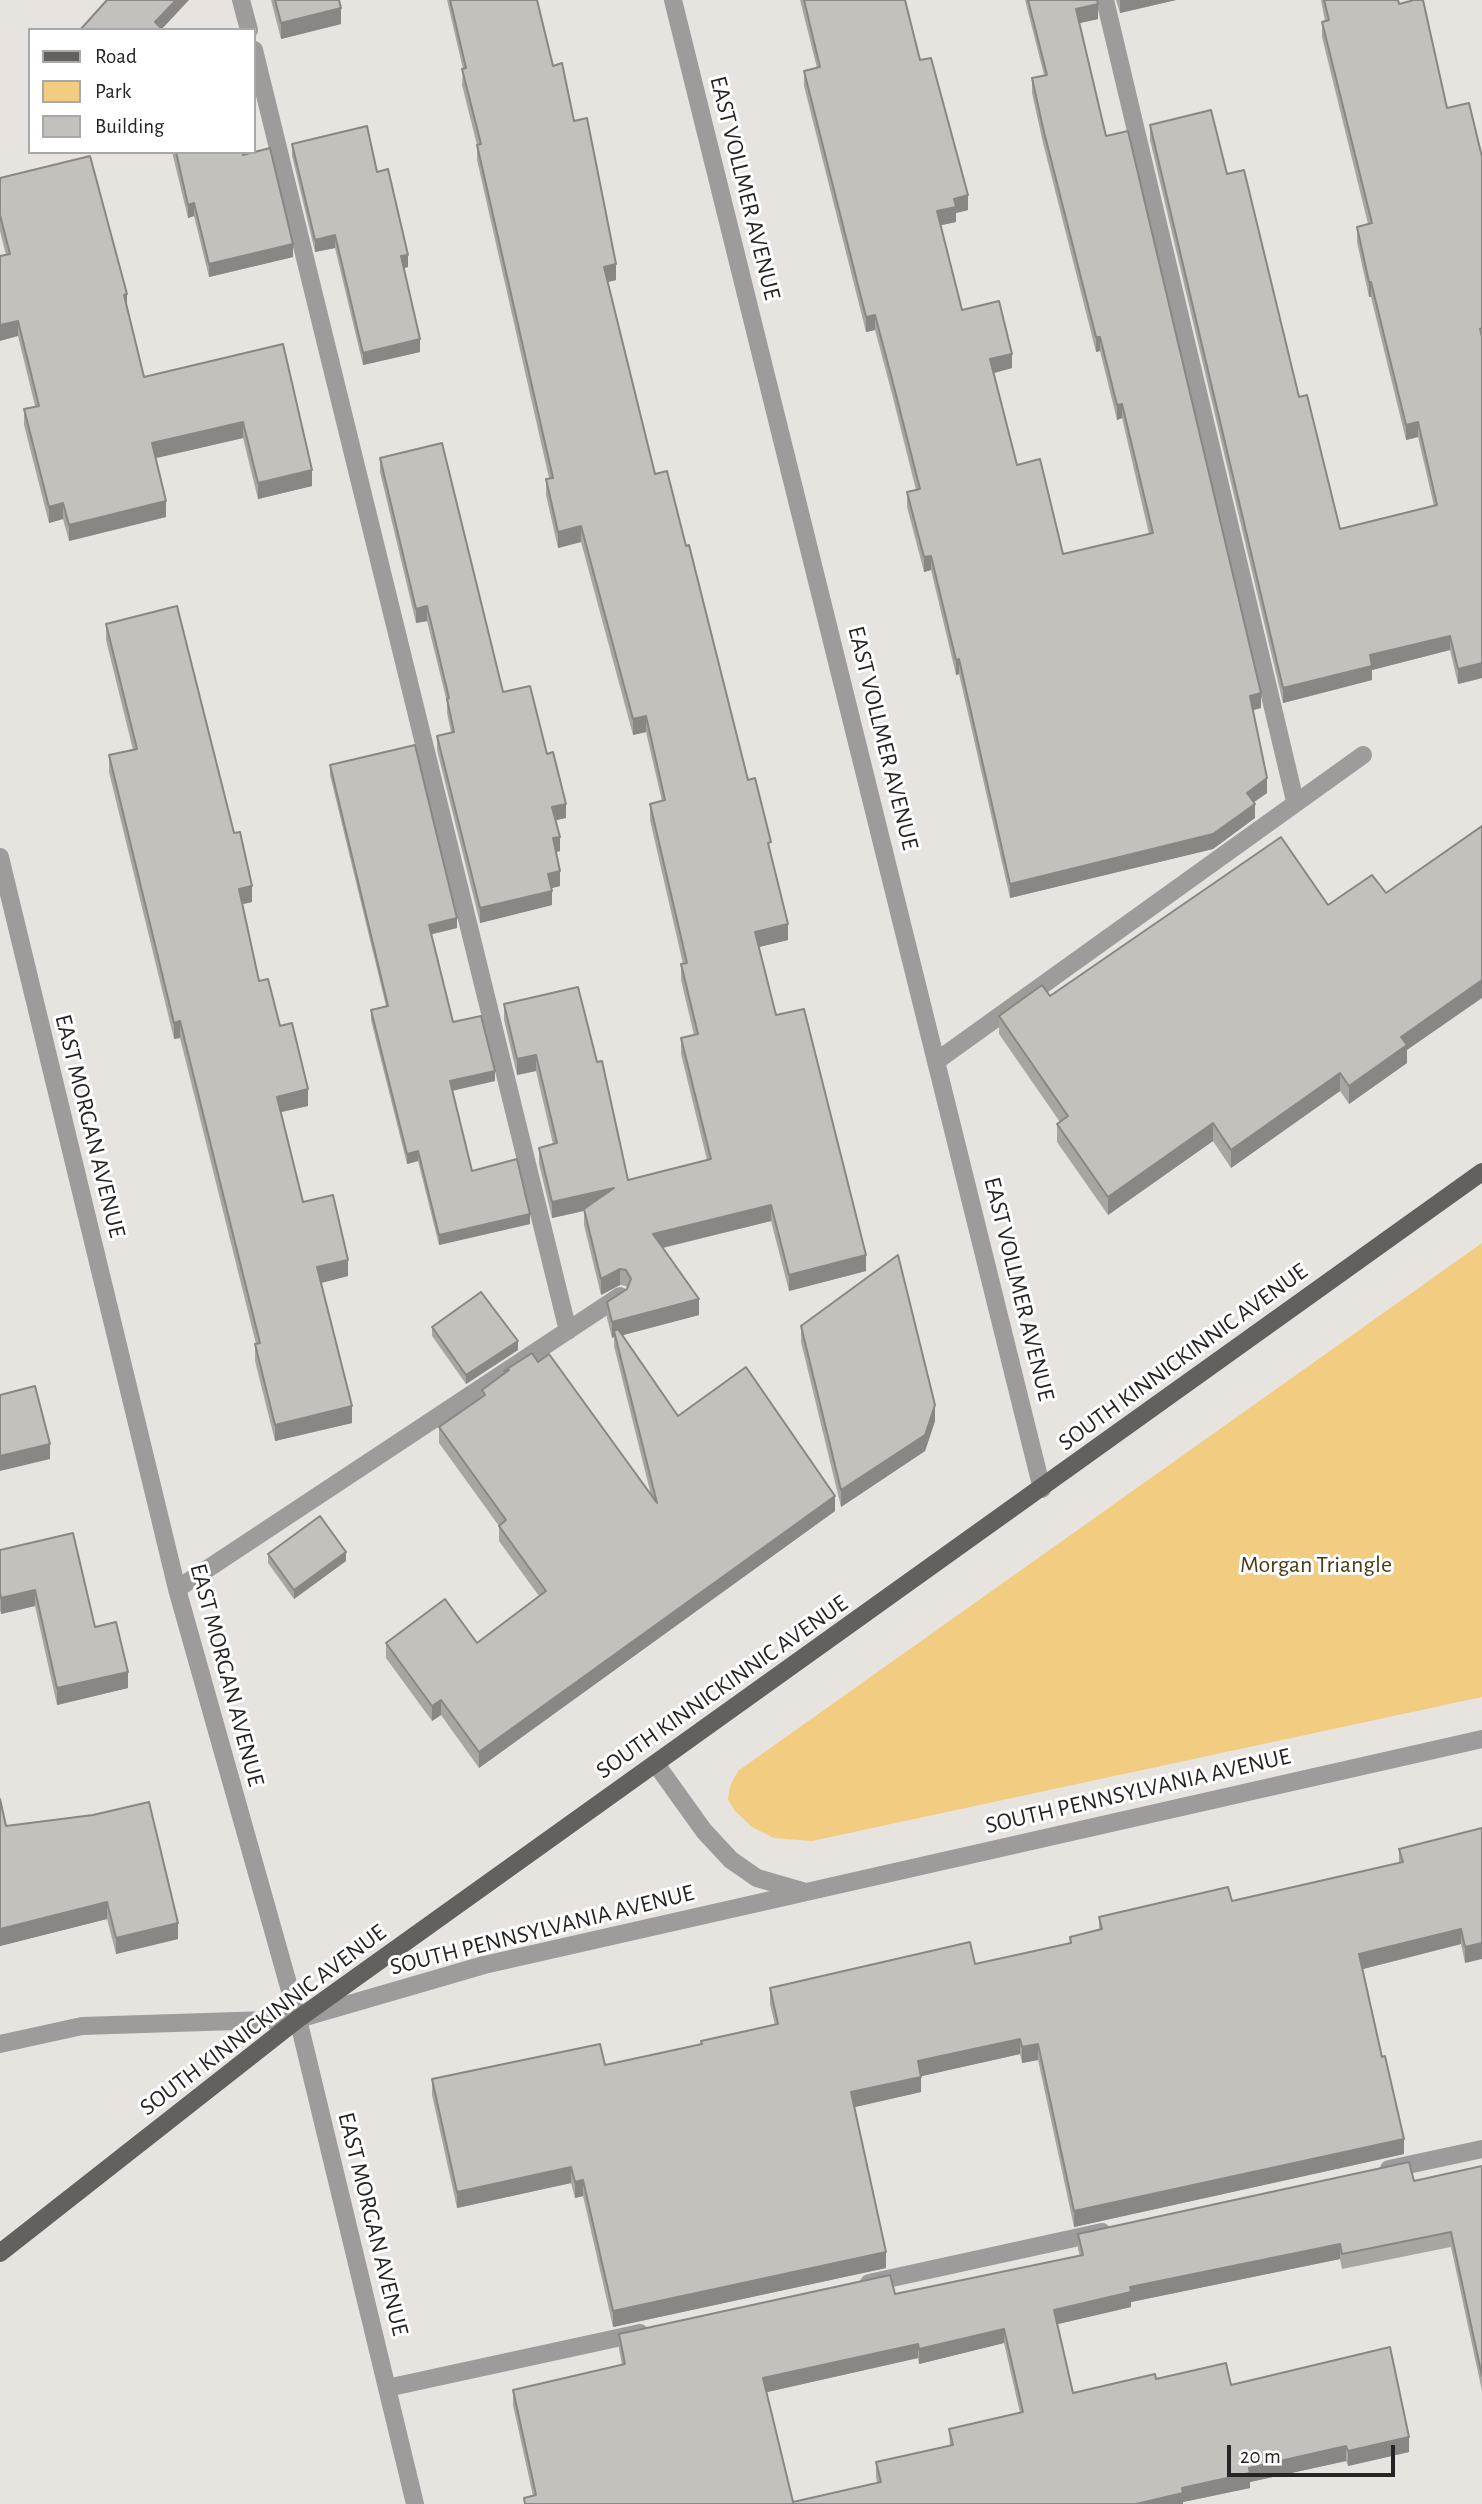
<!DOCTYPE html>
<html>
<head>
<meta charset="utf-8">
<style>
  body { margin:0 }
  #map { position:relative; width:1482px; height:2504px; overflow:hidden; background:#e7e4df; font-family:"Alegreya Sans",sans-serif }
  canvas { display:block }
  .legend { position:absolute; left:28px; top:28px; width:228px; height:126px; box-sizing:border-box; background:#fff; border:2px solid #a8a8a7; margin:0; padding:9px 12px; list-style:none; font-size:21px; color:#262523 }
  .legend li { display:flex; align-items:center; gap:14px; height:35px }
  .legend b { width:35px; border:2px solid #a8a8a7 }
  .scale { position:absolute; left:1227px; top:2445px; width:168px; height:32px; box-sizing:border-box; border:4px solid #262523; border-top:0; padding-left:9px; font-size:21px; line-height:24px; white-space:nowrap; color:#262523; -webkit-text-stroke:5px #fff; paint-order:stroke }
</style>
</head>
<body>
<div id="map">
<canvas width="1482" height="2504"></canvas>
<ul class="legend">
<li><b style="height:9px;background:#63615d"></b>Road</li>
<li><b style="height:19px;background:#f1cc81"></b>Park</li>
<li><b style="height:19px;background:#c3c1bb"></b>Building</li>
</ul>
<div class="scale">20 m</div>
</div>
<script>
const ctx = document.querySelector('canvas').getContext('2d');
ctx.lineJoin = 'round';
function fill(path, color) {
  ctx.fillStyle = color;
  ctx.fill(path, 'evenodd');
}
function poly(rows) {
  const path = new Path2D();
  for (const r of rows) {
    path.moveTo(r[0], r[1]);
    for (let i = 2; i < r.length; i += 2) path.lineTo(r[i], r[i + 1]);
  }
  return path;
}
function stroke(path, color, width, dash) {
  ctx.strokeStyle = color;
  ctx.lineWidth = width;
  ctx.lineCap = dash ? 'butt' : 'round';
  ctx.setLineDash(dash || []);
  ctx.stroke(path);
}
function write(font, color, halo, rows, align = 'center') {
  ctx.font = font + ' "Alegreya Sans",sans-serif';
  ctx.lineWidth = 6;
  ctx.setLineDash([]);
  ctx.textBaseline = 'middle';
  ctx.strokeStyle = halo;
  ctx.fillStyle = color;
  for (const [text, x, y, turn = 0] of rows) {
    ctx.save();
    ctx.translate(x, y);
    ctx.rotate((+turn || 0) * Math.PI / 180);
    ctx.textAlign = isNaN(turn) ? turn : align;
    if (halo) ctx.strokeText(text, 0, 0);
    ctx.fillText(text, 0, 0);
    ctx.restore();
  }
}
fill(poly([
  [1482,1243,1482,1697,812,1841,774,1838,752,1827,735,1811,728,1800,730,1786,738,1771]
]), '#f1cc81');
stroke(poly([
  [241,0,249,30],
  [673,0,1042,1489],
  [1105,0,1295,801],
  [254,50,568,1331],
  [0,857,177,1589,298,2019,415,2504],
  [938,1060,1363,755],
  [177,1589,620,1296],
  [656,1764,704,1831,731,1860,757,1878,802,1891],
  [0,2044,82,2026,298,2019,484,1965,1482,1739],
  [1389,2169,1482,2149],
  [869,2283,1102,2232],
  [387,2388,640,2333]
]), '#9d9c9a', 18);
stroke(poly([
  [0,2253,298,2019,1482,1172]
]), '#63615d', 18);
fill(poly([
  [271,0,339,0,341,24,281,39],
  [447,0,537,0,553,66,574,121,616,280,607,282,655,474,686,546,748,780,771,853,788,940,759,947,776,1015,866,1271,789,1291,771,1221,663,1248,699,1315,622,1335,678,1416,835,1511,479,1768,441,1715,432,1721,386,1658,386,1643,477,1643,539,1596,499,1541,499,1526,439,1443,439,1427,482,1397,482,1390,538,1362,651,1495,614,1346,614,1337,612,1338,607,1318,607,1302,627,1288,626,1286,620,1285,601,1295,584,1225,584,1211,552,1218,539,1164,539,1148,553,1144,536,1071,517,1075,504,1020,504,1004,628,1180,707,1160,681,1054,681,1038,694,1035,681,980,681,964,683,964,650,820,650,804,662,801,646,732,633,735,581,542,558,548,546,495,546,479,549,478,477,160,477,145,462,85,463,69],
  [800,0,905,0,920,60,968,210,956,213,956,222,941,225,962,310,1012,368,994,373,1017,465,1063,554,1149,534,1122,418,1117,420,1100,351,1096,352,1043,143,1032,93,1032,78,1044,75,1025,0,1097,0,1098,19,1079,23,1106,136,1261,708,1253,710,1267,793,1254,802,1255,818,1213,849,1010,898,959,674,956,675,931,570,924,572,907,507,907,492,916,490,892,394,875,330,866,332,804,86,804,71,817,68],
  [1116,0,1176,0,1120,13],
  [1321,0,1398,0,1447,108,1482,157,1482,678,1458,684,1450,650,1372,670,1372,680,1283,703,1150,140,1150,125,1227,174,1299,397,1340,529,1434,506,1418,437,1406,440,1371,297,1369,297,1357,242,1357,227,1368,224,1322,37,1322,22,1325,21],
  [292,144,377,172,408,267,404,268,420,352,363,365,335,248,315,252,292,156],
  [172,152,242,152,293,257,209,277,194,216,188,218],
  [0,178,127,309,144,377,283,344,312,486,258,499,243,438,156,458,166,517,69,541,63,519,49,523,24,425,24,409,35,406,18,336,6,255,0,231],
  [380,458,503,692,547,754,566,818,556,820,560,851,556,852,560,886,552,888,552,905,480,923,437,750,437,736,451,732,447,713,447,702,427,621,416,623,380,472],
  [106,624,234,833,252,902,242,904,259,981,280,1026,308,1106,281,1112,303,1202,348,1276,321,1283,352,1423,275,1441,255,1361,255,1344,256,1344,180,1038,174,1039,109,772,109,755,133,750,106,640],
  [330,765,457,928,431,934,453,1022,495,1081,452,1091,472,1171,530,1224,439,1245,418,1161,407,1164,371,1020,371,1010,386,1006,330,775],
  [1050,996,1407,1050,1407,1063,1349,1104,1340,1091,1231,1168,1213,1141,1108,1215,1057,1142,1057,1124,1060,1122,999,1034,999,1016],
  [801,1326,935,1421,925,1451,841,1507,801,1342],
  [432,1327,518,1350,466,1384,432,1336],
  [0,1550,95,1627,128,1688,57,1705,35,1606,1,1614,0,1610],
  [268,1554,346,1561,294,1599,268,1563],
  [0,1799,6,1826,178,1939,116,1954,107,1919,0,1946],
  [1482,1828,1465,1963,1461,1944,1363,1969,1404,2154,1074,2227,1038,2060,1022,2063,1020,2054,921,2076,921,2092,854,2107,886,2268,613,2327,583,2196,575,2198,571,2183,457,2208,432,2095,432,2079,605,2065,701,2044,775,2025,770,2004,770,1988,975,1964,1070,1944,1070,1937,1099,1929,1099,1917,1232,1901,1399,1863,1399,1849],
  [1482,2166,1482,2391,1451,2247,1342,2269,1340,2259,1131,2302,1131,2307,1057,2324,1073,2393,1156,2379,1231,2385,1409,2452,1348,2466,1346,2461,1250,2482,1250,2488,1183,2502,1183,2504,524,2504,524,2498,533,2496,513,2405,513,2390,622,2365,619,2349,619,2334,895,2294,1080,2256,1078,2249,1078,2234,1414,2181],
  [1004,2343,1020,2413,949,2429,950,2446,876,2462,876,2477,877,2483,793,2502,767,2392,918,2358,919,2364]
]), '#a8a6a1');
fill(poly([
  [176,0,189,0,161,30,155,22],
  [1120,0,1176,0,1120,13],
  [1098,4,1098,19,1076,24,1076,9],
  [341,8,341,24,281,39,281,23],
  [968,195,968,210,956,213,956,222,937,226,937,211,954,199],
  [194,203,194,216,188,218,188,205],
  [335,235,335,248,315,252,315,240],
  [293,244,293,257,209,277,209,264],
  [408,255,408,267,401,269,401,256],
  [616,264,616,280,604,283,604,267],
  [1369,282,1371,282,1371,297,1369,297],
  [127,294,127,310,124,295],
  [875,315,875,330,866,332,866,317],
  [18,321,18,336,0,341,0,325],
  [1096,337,1100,337,1100,351,1096,352],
  [420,339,420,352,363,365,363,353],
  [1012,354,1012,368,990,374,990,359],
  [1122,404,1122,418,1117,420,1117,405],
  [243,422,243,438,152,459,152,443],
  [1418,422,1418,437,1406,440,1406,425],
  [312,470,312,486,258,499,258,483],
  [166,501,166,517,69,541,69,525],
  [63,503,63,519,49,523,49,507],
  [581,526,581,542,558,548,558,532],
  [931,556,931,570,924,572,924,557],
  [427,606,427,621,416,623,416,609],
  [1450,636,1450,650,1372,670,1372,680,1283,703,1283,688,1370,655],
  [959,659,959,674,956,675,956,660],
  [1482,663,1482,678,1458,684,1458,669],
  [1261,693,1261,708,1250,711,1250,696],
  [646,716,646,732,633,735,633,719],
  [1267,778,1267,793,1247,807,1247,793],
  [566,804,566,818,552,821,552,807],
  [1255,804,1255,818,1213,849,1010,898,1010,884],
  [560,837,560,851,553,853,553,838],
  [560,871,560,886,548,889,548,874],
  [252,886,252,902,239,905,239,889],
  [552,891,552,905,480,923,480,908],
  [457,918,457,928,429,935,429,925],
  [788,924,788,940,755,948,755,932],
  [1482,980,1482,998,1407,1050,1407,1063,1349,1104,1349,1086,1401,1037],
  [180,1021,180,1038,174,1039,174,1023],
  [536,1055,536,1071,517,1075,517,1059],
  [495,1071,495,1081,450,1091,450,1081],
  [1340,1073,1340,1091,1231,1168,1231,1150],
  [308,1089,308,1106,277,1113,277,1097],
  [1213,1123,1213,1141,1108,1215,1108,1197],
  [418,1151,418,1161,407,1164,407,1154],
  [614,1188,614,1204,552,1218,552,1202],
  [771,1205,771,1221,653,1250,653,1234],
  [530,1214,530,1224,439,1245,439,1235],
  [866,1255,866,1271,789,1291,789,1275],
  [348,1260,348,1276,317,1284,317,1267],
  [620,1269,620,1285,601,1295,601,1279],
  [699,1299,699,1315,616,1337,614,1331,614,1337,612,1338,612,1322],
  [518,1341,518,1350,466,1384,466,1375],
  [935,1405,935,1421,925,1451,841,1507,841,1490],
  [352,1406,352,1423,275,1441,275,1425],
  [50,1444,50,1459,0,1471,0,1456],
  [835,1496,835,1511,479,1768,479,1752],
  [346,1552,346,1561,294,1599,294,1590],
  [35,1590,35,1606,1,1614,1,1598],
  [128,1672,128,1688,57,1705,57,1688],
  [441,1700,441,1715,432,1721,432,1706],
  [107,1902,107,1919,0,1946,0,1929],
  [178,1923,178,1939,116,1954,116,1938],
  [1461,1929,1461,1944,1359,1970,1359,1954],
  [1482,1943,1482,1959,1465,1963,1465,1947],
  [1020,2039,1020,2054,918,2077,918,2061],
  [1038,2044,1038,2060,1022,2063,1022,2047],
  [921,2077,921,2092,851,2108,851,2092],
  [1404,2139,1404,2154,1074,2227,1074,2211],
  [571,2167,571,2183,457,2208,457,2192],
  [583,2180,583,2196,575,2198,575,2182],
  [1340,2244,1340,2259,1131,2302,1131,2307,1054,2325,1054,2310,1130,2287],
  [886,2252,886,2268,613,2327,613,2311],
  [1004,2329,1004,2343,919,2364,919,2349],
  [918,2344,918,2358,763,2393,763,2378],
  [1409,2437,1409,2452,1348,2466,1348,2451],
  [1346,2446,1346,2461,1250,2482,1250,2488,1183,2502,1183,2504,1136,2504,1182,2488,1249,2468]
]), '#888783');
const building = poly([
  [107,0,176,0,155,22,163,30,80,30,107,0],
  [275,0,339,0,341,8,281,23,275,0],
  [450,0,537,0,553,66,562,63,574,121,587,118,616,264,604,267,655,474,667,471,686,546,689,545,748,780,755,778,771,842,768,843,788,924,755,932,776,1015,804,1009,866,1255,789,1275,771,1205,653,1234,699,1299,612,1322,607,1302,627,1289,631,1279,626,1270,620,1269,601,1279,584,1209,614,1188,552,1202,539,1148,557,1143,536,1055,517,1059,504,1004,578,987,597,1062,602,1061,628,1180,711,1159,681,1038,698,1034,681,964,687,963,650,804,665,800,646,716,633,719,581,526,558,532,546,479,553,478,477,145,481,144,462,69,466,68,450,0],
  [804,0,905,0,920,60,931,58,968,195,954,199,956,207,937,211,962,310,999,301,1012,354,990,359,1017,465,1040,459,1063,554,1153,533,1122,404,1117,405,1100,337,1096,337,1043,128,1032,78,1047,75,1028,0,1097,0,1098,4,1076,9,1106,136,1128,131,1261,693,1250,696,1267,778,1247,793,1255,804,1213,834,1010,884,959,659,956,660,931,556,924,557,907,492,920,489,892,379,875,315,866,317,804,71,820,67,804,0],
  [1324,0,1398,0,1399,4,1414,0,1423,0,1447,108,1469,103,1482,157,1482,328,1480,329,1482,337,1482,663,1458,669,1450,636,1370,655,1372,666,1283,688,1150,125,1211,110,1227,174,1244,170,1299,397,1307,395,1340,529,1437,505,1418,422,1406,425,1371,282,1369,282,1357,227,1372,223,1322,22,1329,20,1324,0],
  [367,126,377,172,388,169,408,255,401,256,420,339,363,353,335,235,315,240,292,144,367,126],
  [270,148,293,244,209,264,194,203,188,205,176,152,242,152,243,155,270,148],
  [90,156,127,294,124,295,144,377,283,344,312,470,258,483,243,422,152,443,166,501,69,525,63,503,49,507,24,409,39,406,18,321,0,325,0,256,10,254,0,215,0,178,90,156],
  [442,443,503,692,530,686,547,754,553,752,566,804,552,807,560,837,553,838,560,871,548,874,552,891,480,908,437,736,454,732,447,699,449,698,427,606,416,609,380,458,442,443],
  [177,606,234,833,240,832,252,886,239,889,259,981,268,979,280,1026,292,1023,308,1089,277,1097,303,1202,333,1195,348,1260,317,1267,352,1406,275,1425,255,1344,260,1343,180,1021,174,1023,109,755,137,749,106,624,177,606],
  [415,745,457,918,429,925,453,1022,481,1016,495,1071,450,1081,472,1171,517,1159,530,1214,439,1235,418,1151,407,1154,371,1010,388,1006,330,765,415,745],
  [1482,826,1482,980,1401,1037,1407,1045,1349,1086,1340,1073,1231,1150,1213,1123,1108,1197,1057,1124,1068,1116,999,1016,1042,985,1050,996,1281,837,1328,905,1372,875,1386,893,1482,826],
  [898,1255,935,1405,925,1435,841,1490,801,1326,898,1255],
  [481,1292,518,1341,466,1375,432,1327,481,1292],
  [618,1329,678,1416,746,1367,835,1496,479,1752,441,1700,432,1706,386,1643,445,1599,477,1643,546,1591,499,1526,506,1520,439,1427,485,1395,482,1390,509,1370,504,1371,532,1353,538,1362,549,1354,657,1503,614,1331,618,1329],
  [35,1386,50,1444,0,1456,0,1395,35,1386],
  [320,1516,346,1552,294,1590,268,1554,320,1516],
  [73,1533,95,1627,116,1622,128,1672,57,1688,35,1590,1,1598,0,1593,0,1550,73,1533],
  [0,1799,6,1826,93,1815,149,1802,178,1923,116,1938,107,1902,0,1929,0,1799],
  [1482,1828,1482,1943,1465,1947,1461,1929,1359,1954,1382,2057,1385,2056,1404,2139,1074,2211,1038,2044,1022,2047,1020,2039,918,2061,921,2077,851,2092,886,2252,613,2311,583,2180,575,2182,571,2167,457,2192,432,2079,600,2044,605,2065,702,2044,701,2041,778,2024,770,1988,970,1942,975,1964,1071,1943,1070,1937,1102,1929,1099,1917,1228,1887,1232,1901,1403,1862,1399,1849,1482,1828],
  [1409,2162,1414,2181,1482,2166,1482,2376,1451,2232,1342,2254,1340,2244,1130,2287,1131,2292,1054,2310,1073,2393,1155,2374,1156,2379,1226,2363,1231,2385,1390,2347,1409,2437,1348,2451,1346,2446,1249,2468,1250,2473,1182,2488,1183,2493,1136,2504,525,2504,524,2498,536,2495,513,2390,625,2364,619,2334,890,2275,895,2294,1083,2255,1078,2234,1409,2162],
  [1004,2329,1023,2412,949,2429,953,2445,876,2462,881,2482,793,2502,763,2378,918,2344,919,2349,1004,2329]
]);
fill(building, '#c3c1bb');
stroke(building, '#888783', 2);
write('24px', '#262523', '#fff', [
  ["EAST VOLLMER AVENUE",745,188,76],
  ["EAST VOLLMER AVENUE",883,738,76],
  ["EAST MORGAN AVENUE",90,1126,76],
  ["EAST VOLLMER AVENUE",1019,1289,76],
  ["SOUTH KINNICKINNIC AVENUE",1183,1357,-36],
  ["EAST MORGAN AVENUE",227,1675,75],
  ["SOUTH KINNICKINNIC AVENUE",722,1687,-35],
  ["SOUTH PENNSYLVANIA AVENUE",1138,1791,-13],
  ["SOUTH PENNSYLVANIA AVENUE",542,1930,-14],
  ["SOUTH KINNICKINNIC AVENUE",263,2020,-37],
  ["EAST MORGAN AVENUE",373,2224,76]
]);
write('24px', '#4c3a12', '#fff', [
  ["Morgan Triangle",1316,1565]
]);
</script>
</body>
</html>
